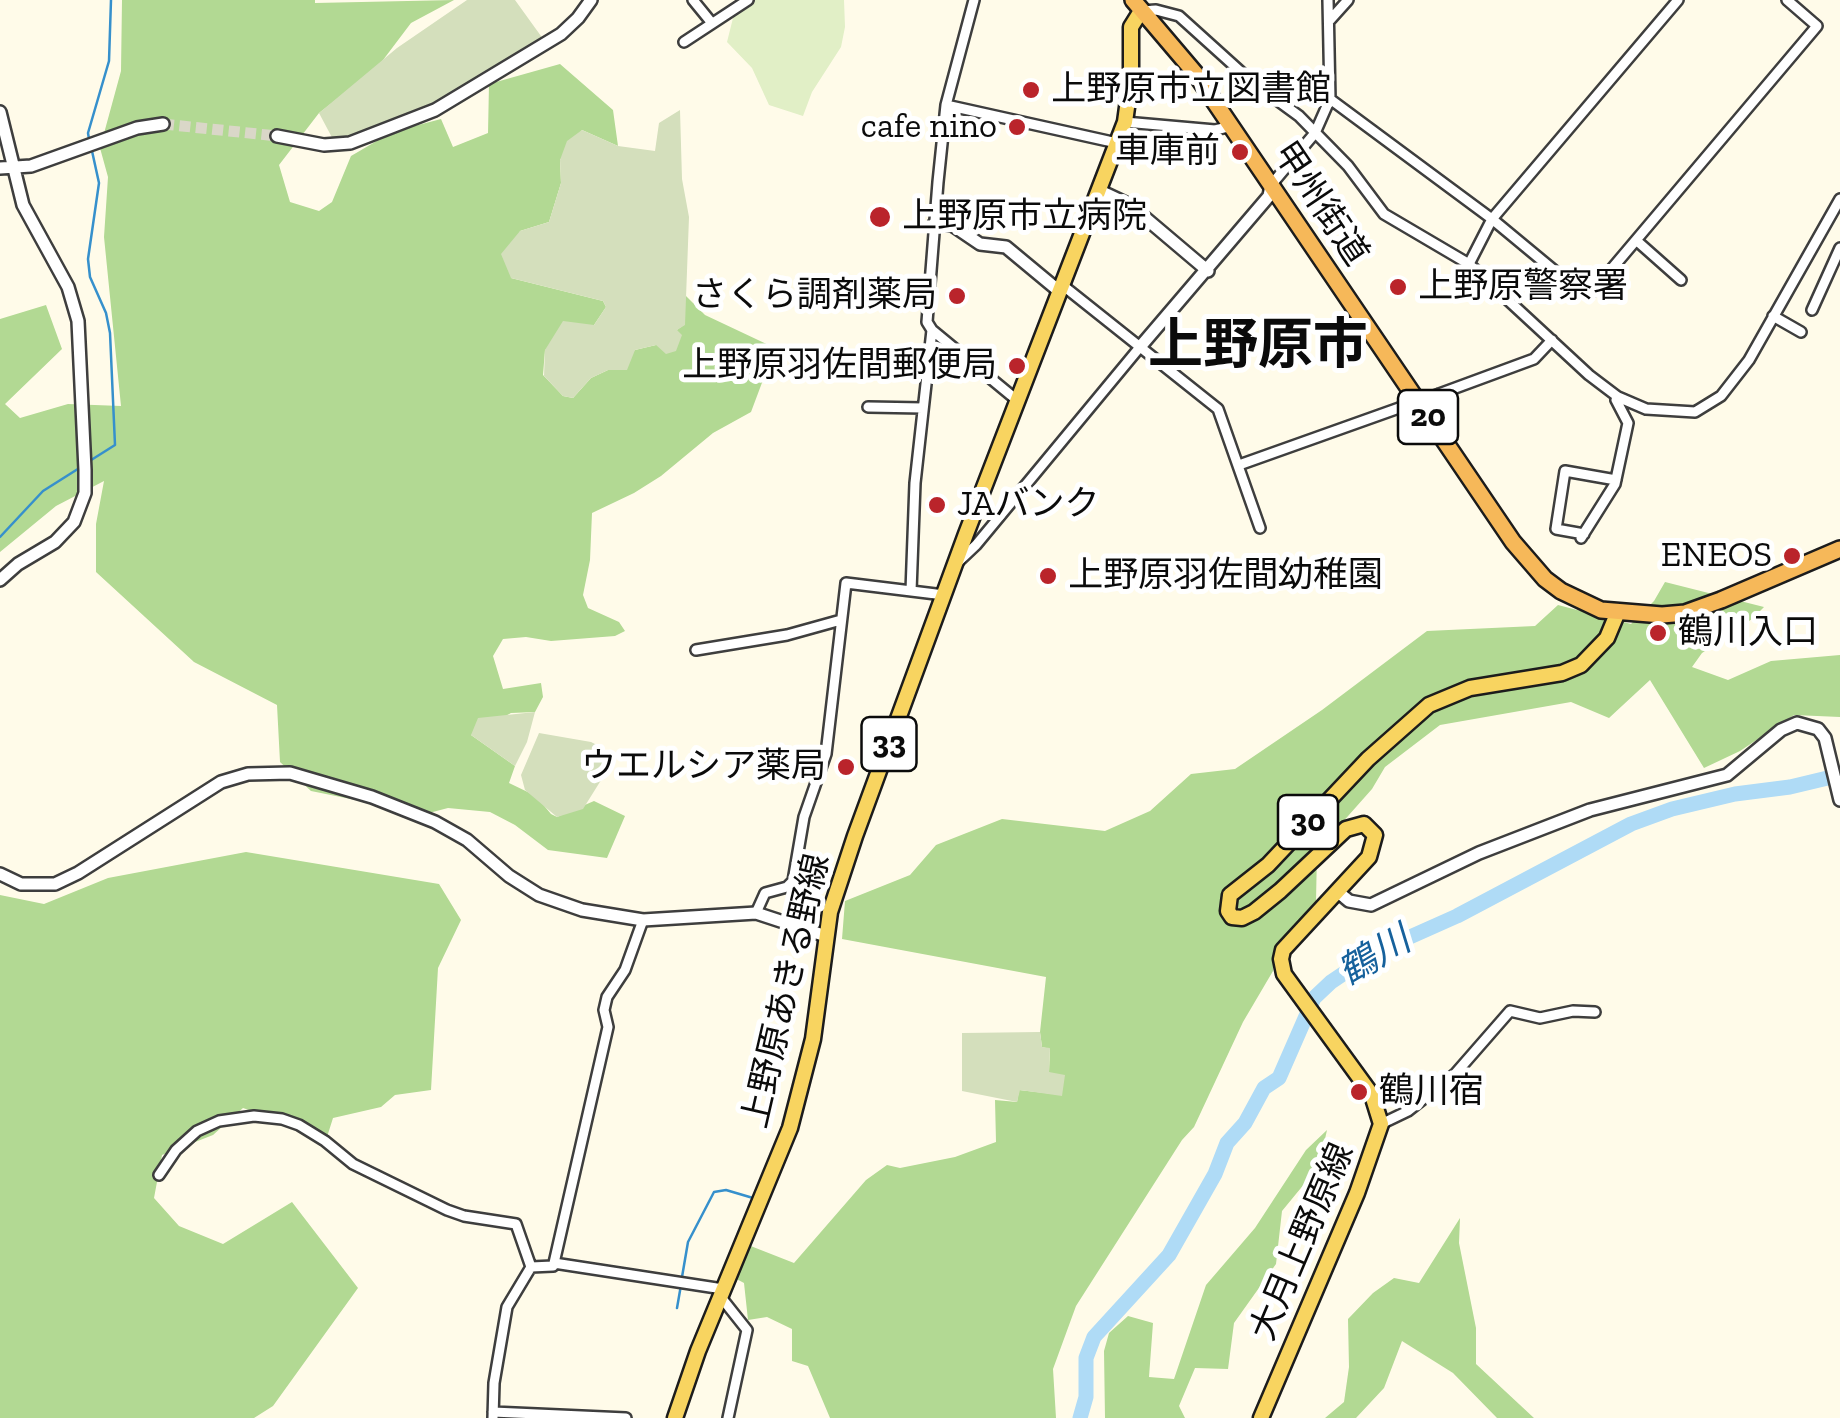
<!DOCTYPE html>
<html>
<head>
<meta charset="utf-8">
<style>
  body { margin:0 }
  canvas { display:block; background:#fffbe9 }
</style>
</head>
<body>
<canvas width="1840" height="1418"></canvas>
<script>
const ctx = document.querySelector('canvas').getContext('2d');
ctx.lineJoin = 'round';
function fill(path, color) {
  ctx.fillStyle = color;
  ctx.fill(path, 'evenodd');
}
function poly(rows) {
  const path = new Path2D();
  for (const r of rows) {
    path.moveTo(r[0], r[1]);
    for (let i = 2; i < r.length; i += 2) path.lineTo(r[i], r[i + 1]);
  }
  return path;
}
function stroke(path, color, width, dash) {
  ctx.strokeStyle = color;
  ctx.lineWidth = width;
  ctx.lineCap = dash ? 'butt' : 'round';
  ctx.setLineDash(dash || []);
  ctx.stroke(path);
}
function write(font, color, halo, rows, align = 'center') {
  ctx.font = font + ' "Zilla Slab","Noto Sans JP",serif';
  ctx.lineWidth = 10;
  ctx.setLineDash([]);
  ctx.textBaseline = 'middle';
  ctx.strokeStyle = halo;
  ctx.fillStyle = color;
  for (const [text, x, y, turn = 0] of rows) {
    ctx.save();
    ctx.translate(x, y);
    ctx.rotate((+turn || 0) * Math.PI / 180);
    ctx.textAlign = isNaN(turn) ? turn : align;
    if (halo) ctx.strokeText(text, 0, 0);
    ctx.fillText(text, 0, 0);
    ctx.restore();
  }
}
fill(poly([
  [122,0,315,0,315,3,454,0,411,23,377,68,319,113,279,165,290,202,319,211,332,202,351,156,392,132,441,119,453,147,488,133,489,84,560,64,613,110,618,146,582,130,560,160,561,183,549,222,520,231,511,278,603,301,606,307,594,325,545,350,543,375,563,396,573,398,591,378,608,370,635,350,656,345,685,324,684,294,705,315,775,348,751,412,713,433,661,476,634,493,592,513,590,560,583,595,588,608,619,622,625,631,615,636,551,641,526,637,503,639,493,656,503,689,541,683,543,697,535,712,511,713,471,735,515,766,509,783,536,796,551,814,557,817,594,801,625,816,607,858,548,850,515,825,490,812,448,808,425,814,311,791,280,762,277,705,194,662,96,572,96,524,104,481,56,506,0,552,0,319,46,305,62,349,5,404,20,418,68,404,121,406,104,237,108,177,100,148,121,71],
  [1665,582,1764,607,1752,619,1702,653,1692,667,1728,680,1771,661,1840,655,1840,717,1794,715,1740,751,1704,768,1650,680,1609,718,1571,702,1440,725,1385,767,1372,789,1317,851,1316,902,1278,947,1273,956,1273,971,1243,1022,1194,1127,1182,1140,1076,1306,1053,1369,1056,1418,830,1418,808,1366,792,1361,792,1329,767,1317,748,1320,744,1283,729,1275,743,1243,794,1263,866,1180,887,1165,900,1168,955,1157,996,1142,995,1100,1017,1102,1019,1090,1062,1095,1049,1072,1050,1049,1042,1047,1040,1032,1046,977,842,939,845,901,910,875,936,845,1002,819,1105,831,1150,811,1191,774,1235,769,1322,710,1427,631,1535,626,1558,605,1631,624,1654,601],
  [246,852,439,884,461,920,438,968,431,1090,395,1095,381,1107,333,1118,327,1137,243,1108,213,1135,162,1155,154,1198,179,1226,223,1244,292,1202,358,1288,273,1406,254,1418,0,1418,0,895,44,904,108,878],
  [1327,1130,1319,1166,1282,1211,1276,1264,1234,1323,1228,1369,1195,1368,1179,1406,1185,1418,1105,1418,1104,1351,1109,1333,1128,1316,1153,1323,1149,1377,1174,1379,1206,1285,1255,1228,1306,1150],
  [1460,1218,1459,1243,1476,1328,1476,1364,1534,1418,1497,1418,1453,1373,1402,1341,1384,1388,1356,1418,1325,1418,1344,1402,1349,1367,1348,1319,1373,1293,1394,1278,1419,1283]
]), '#b2d993');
fill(poly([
  [467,0,515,0,546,43,435,110,336,145,319,113,397,48],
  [680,110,682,179,689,217,685,325,677,330,682,335,676,351,666,354,656,345,635,350,627,370,608,370,591,378,573,398,563,396,544,376,545,350,563,321,594,325,606,307,603,301,511,278,501,254,520,231,549,222,561,183,560,160,567,141,582,130,618,146,655,151,659,123],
  [535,712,527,742,515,766,471,735,478,718],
  [539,733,591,742,601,747,613,761,583,809,557,817,525,790,521,775],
  [1040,1032,1042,1047,1050,1048,1049,1072,1065,1075,1062,1096,1020,1090,1017,1102,962,1091,962,1033]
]), '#d4dfbc');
fill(poly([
  [748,0,844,0,845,27,841,47,812,92,803,116,769,105,752,68,727,42,736,6]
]), '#e1efc6');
stroke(poly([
  [89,139,88,133,109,61,111,0],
  [88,462,115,445,110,333,106,313,90,277,88,259,99,183,92,151],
  [0,537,43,491,81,467],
  [682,1277,688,1242,714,1192,726,1190,753,1198],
  [677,1308,681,1285]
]), '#3690cc', 2.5);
stroke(poly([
  [1080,1418,1086,1397,1086,1358,1094,1337,1169,1255,1215,1174,1227,1143,1245,1123,1264,1088,1279,1078,1314,998,1331,982,1374,953,1457,916,1631,824,1672,809,1735,794,1790,787,1840,775]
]), '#afdbf6', 15);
stroke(poly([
  [163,124,277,136]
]), '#dad7c8', 11, [11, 5.5]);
const minor = poly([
  [693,0,711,22],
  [1141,11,1156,10,1179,16,1251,81,1299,116,1348,166,1384,214,1469,264,1589,375,1618,397,1646,409,1695,412,1721,396,1749,360,1840,199],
  [1330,20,1348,0],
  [684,42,748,0],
  [1330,99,1492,219,1568,282,1593,291,1817,26,1787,0],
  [946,105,1117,143],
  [1125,122,1215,130,1232,126],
  [1271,185,1315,133,1330,99,1328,0],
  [1637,241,1681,280],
  [1469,264,1492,219,1678,0],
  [1061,284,1218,409,1260,528],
  [1812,310,1840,248],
  [1773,316,1801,332],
  [932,330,1018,401],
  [1439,394,1534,359,1552,340],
  [868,407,923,408],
  [1239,465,1399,408],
  [1584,534,1556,529,1565,471,1616,480],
  [1581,538,1615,484,1628,423,1616,400,1618,397],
  [957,563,976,545,1140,347],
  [911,591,915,483,932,330,927,322,938,182,946,105,974,0],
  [696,650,787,635,841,620],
  [756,913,765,893,787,887,793,881,804,817,826,754,846,583,944,595],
  [1381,1124,1408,1111,1455,1074,1510,1011,1540,1018,1573,1011,1595,1012],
  [159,1175,176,1150,197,1131,219,1121,254,1116,282,1119,299,1125,325,1141,353,1164,447,1210,464,1216,516,1224,531,1267],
  [554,1263,608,1027,604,1010,607,997,625,970,643,920],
  [720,1296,747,1330,728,1418],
  [493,1412,626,1418],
  [493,1418,494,1383,507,1307,531,1267,553,1266,554,1263,723,1289]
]);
const tertiary = poly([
  [0,112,23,205,68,287,78,321,85,470,85,493,74,522,55,542,18,564,0,580],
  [277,136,324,145,350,143,435,110,561,34,578,18,591,0],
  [0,168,31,166,137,128,163,124],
  [1098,190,1130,205,1208,271],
  [934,224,952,225,980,244,1006,247,1059,291],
  [1140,347,1269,196,1271,185],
  [0,874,21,884,55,884,78,873,221,782,248,774,290,773,372,797,435,822,467,840,509,876,539,895,582,910,643,920,756,913,826,936],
  [1337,891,1349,901,1371,905,1479,853,1590,810,1727,775,1781,730,1797,723,1818,729,1825,738,1840,800]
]);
const primary = poly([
  [675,1418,698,1351,790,1128,813,1039,830,912,855,836,966,534,1125,122,1131,78,1131,27,1141,11],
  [1261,1418,1357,1193,1381,1124,1372,1095,1284,974,1281,959,1283,950,1369,857,1375,835,1364,824,1346,829,1280,891,1254,912,1242,918,1232,917,1228,911,1230,895,1268,865,1368,759,1429,705,1470,688,1562,673,1581,665,1607,638,1617,614]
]);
const trunk = poly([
  [1133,0,1195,73,1513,542,1545,579,1561,591,1601,610,1662,615,1685,613,1721,600,1840,549]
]);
stroke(minor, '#3e3e3e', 14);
stroke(tertiary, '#3e3e3e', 16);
stroke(primary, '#1c1c1c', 19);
stroke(trunk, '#1c1c1c', 20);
stroke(minor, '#fff', 9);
stroke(tertiary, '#fff', 11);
stroke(primary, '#f8d460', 14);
stroke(trunk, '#f6b859', 15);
const minorBridge = poly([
  [1399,408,1439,394]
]);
stroke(minorBridge, '#3e3e3e', 14, []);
stroke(minorBridge, '#fff', 9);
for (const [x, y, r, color] of [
  [1031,90,10,"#ba242b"],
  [1017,127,10,"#ba242b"],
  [1240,152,10,"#ba242b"],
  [880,217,12,"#ba242b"],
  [1398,287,10,"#ba242b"],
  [957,296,10,"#ba242b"],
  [1017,366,10,"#ba242b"],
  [937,505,10,"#ba242b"],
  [1792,556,10,"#ba242b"],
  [1048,576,10,"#ba242b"],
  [1658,633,10,"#ba242b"],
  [846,767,10,"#ba242b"],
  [1359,1092,10,"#ba242b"]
]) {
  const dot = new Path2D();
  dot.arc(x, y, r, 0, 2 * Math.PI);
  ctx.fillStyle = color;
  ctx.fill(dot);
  stroke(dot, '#fff', 4);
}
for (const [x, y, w] of [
  [1428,417,60],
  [889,744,55],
  [1308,822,60]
]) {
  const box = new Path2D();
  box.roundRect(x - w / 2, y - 27, w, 54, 8);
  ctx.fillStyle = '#fff';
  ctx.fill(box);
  stroke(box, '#0b0b0b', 2.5);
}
write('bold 32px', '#0b0b0b', null, [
  ["20",1428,417],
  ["33",889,744],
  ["30",1308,822]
]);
write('35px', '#0b0b0b', '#fff', [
  ["上野原市立図書館",1051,90],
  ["cafe nino",997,127,"right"],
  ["車庫前",1220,152,"right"],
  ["上野原市立病院",902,217],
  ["上野原警察署",1418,287],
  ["さくら調剤薬局",937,296,"right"],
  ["上野原羽佐間郵便局",997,366,"right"],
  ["JAバンク",957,505],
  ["ENEOS",1772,556,"right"],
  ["上野原羽佐間幼稚園",1068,576],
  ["鶴川入口",1678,633],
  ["ウエルシア薬局",826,767,"right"],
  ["鶴川宿",1379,1092]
], 'left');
write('35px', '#0b0b0b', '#fff', [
  ["甲州街道",1320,204,56],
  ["上野原あきる野線",787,991,-77],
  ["大月上野原線",1303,1242,-67]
]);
write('italic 38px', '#16619c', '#fff', [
  ["鶴川",1375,957,-31]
]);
write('bold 55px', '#0b0b0b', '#fff', [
  ["上野原市",1258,347]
]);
</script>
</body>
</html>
